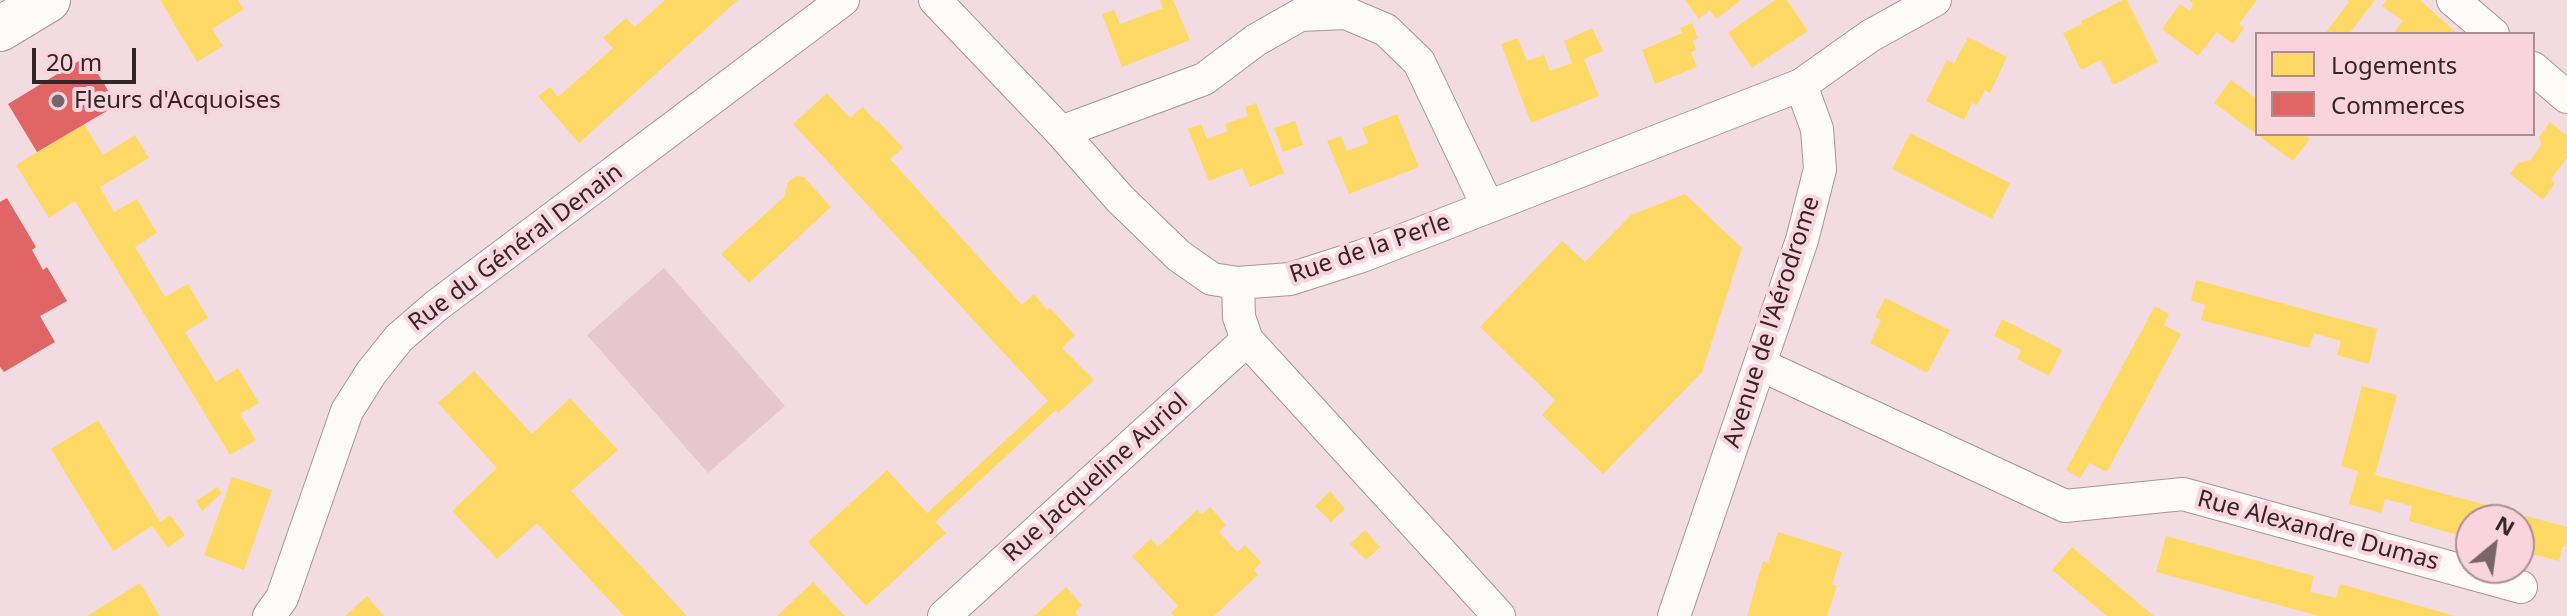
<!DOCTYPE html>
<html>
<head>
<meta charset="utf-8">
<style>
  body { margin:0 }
  #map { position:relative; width:2567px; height:616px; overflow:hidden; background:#f2dce1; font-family:"Noto Sans",sans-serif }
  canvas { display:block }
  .legend { position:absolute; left:2255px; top:32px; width:280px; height:104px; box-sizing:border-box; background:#fad4dd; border:2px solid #aa8e95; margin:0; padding:10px 14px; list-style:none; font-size:24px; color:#332529 }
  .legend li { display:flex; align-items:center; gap:16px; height:40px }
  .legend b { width:40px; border:2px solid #aa8e95 }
  .north { position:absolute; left:2455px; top:504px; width:80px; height:80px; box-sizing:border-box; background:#fad4dd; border:2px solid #aa8e95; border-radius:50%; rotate:29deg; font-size:22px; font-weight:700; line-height:32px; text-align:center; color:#332529 }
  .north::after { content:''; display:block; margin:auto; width:28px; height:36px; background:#766569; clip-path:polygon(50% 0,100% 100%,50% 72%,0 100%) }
  .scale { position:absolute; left:32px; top:48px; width:104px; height:36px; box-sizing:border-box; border:4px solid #332529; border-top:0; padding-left:10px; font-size:24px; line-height:28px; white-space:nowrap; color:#332529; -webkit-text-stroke:6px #fad4dd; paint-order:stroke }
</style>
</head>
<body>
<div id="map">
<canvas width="2567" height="616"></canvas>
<ul class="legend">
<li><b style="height:22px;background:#ffd966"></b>Logements</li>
<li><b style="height:22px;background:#e06666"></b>Commerces</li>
</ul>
<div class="north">N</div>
<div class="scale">20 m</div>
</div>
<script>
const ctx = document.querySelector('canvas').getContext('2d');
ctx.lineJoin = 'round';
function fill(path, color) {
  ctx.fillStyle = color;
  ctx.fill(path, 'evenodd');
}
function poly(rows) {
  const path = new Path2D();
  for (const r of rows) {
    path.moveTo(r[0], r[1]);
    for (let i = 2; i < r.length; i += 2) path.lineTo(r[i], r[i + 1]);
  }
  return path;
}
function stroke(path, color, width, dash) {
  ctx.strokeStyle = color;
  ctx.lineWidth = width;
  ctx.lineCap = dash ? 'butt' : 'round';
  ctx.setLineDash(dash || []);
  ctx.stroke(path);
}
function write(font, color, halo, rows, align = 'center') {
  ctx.font = font + ' "Noto Sans",sans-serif';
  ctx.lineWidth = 8;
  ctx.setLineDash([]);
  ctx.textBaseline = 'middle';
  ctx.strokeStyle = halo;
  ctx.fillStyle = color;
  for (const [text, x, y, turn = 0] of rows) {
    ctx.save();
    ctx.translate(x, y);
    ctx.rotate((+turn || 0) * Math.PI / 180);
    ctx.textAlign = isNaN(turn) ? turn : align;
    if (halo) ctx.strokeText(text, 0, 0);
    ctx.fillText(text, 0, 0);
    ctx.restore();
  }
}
fill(poly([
  [664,268,785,406,708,473,587,335]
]), '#e7c7ce');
fill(poly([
  [160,0,238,0,244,9,212,29,223,46,197,62],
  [665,0,738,0,579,143,538,96,550,87,558,97,613,48,603,38,626,18,635,27],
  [1160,0,1173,0,1190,40,1122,67,1102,14,1114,10,1120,24,1163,8],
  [1685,0,1741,0,1716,19,1710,10,1699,19],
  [1775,0,1787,0,1808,31,1752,68,1728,33],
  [2123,0,2127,0,2158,62,2113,85,2101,60,2081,70,2063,33,2082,24,2081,21],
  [2190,0,2257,0,2239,24,2244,28,2233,44,2217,32,2198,56,2162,29,2180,4,2190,11,2193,5],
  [2347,0,2375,0,2349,34,2328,34,2326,32,2349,2],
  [2387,0,2420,0,2458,34,2393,34,2403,21,2382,6],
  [1692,23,1698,38,1693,41,1696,50,1691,52,1697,67,1655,84,1642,50,1682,33,1680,28],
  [1592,28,1603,51,1584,59,1599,96,1531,123,1501,44,1518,38,1527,61,1544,55,1550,71,1572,63,1564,41],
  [1968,37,2007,57,1990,93,1985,90,1977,105,1972,103,1964,120,1926,101,1947,60,1954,64],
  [2231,80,2257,99,2257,134,2304,134,2310,139,2293,161,2214,103],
  [827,93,850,118,863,107,876,122,878,121,903,148,890,159,1022,305,1034,294,1047,310,1050,308,1075,335,1062,348,1094,380,1058,413,1056,410,935,522,946,533,866,606,808,542,887,470,927,513,1048,401,793,124],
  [1256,103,1284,173,1250,187,1242,168,1209,181,1188,129,1201,124,1207,139,1228,131,1225,124,1248,116,1245,107],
  [1397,114,1419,167,1349,194,1327,141,1341,136,1347,151,1368,143,1362,128],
  [1295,121,1303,145,1283,152,1274,128],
  [2550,122,2567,136,2567,158,2551,179,2555,183,2543,200,2510,174,2518,163,2531,160,2541,145,2539,137],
  [84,124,103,155,135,135,149,158,100,187,114,212,137,199,157,233,135,247,165,297,188,284,208,318,185,332,216,382,238,368,259,403,240,414,256,440,230,455,75,201,49,218,16,165],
  [1910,133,2010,183,1992,219,1892,169],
  [797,176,804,177,831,207,749,283,721,254,784,197,788,182],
  [1685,194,1742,248,1702,372,1603,474,1542,415,1555,400,1480,327,1562,241,1585,262,1631,215],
  [2196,280,2377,329,2369,364,2337,355,2341,341,2314,333,2309,348,2201,320,2205,305,2191,300],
  [1885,298,1950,330,1927,373,1870,343,1881,320,1875,317],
  [2155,306,2169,314,2164,325,2181,334,2107,472,2089,463,2080,478,2066,470],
  [2002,319,2062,350,2049,376,2017,359,2021,350,1994,336],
  [474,371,532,434,570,398,618,450,571,491,687,616,624,616,537,523,497,559,452,511,497,468,438,403],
  [2362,386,2397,395,2375,475,2567,527,2567,547,2563,546,2559,561,2519,551,2519,520,2471,520,2468,538,2409,521,2412,506,2385,499,2381,513,2349,504,2358,471,2341,466],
  [98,420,160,522,170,515,185,535,168,548,152,526,113,551,51,449],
  [232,477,272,490,244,570,204,555],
  [217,487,222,493,202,511,196,501],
  [1330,491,1345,509,1331,522,1315,506],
  [1210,507,1226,525,1219,532,1237,552,1245,545,1261,562,1254,570,1258,575,1214,616,1174,616,1171,613,1178,606,1132,556,1151,539,1158,547,1197,510,1202,514],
  [1365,530,1380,547,1366,560,1350,544],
  [1778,532,1842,552,1832,584,1837,586,1827,616,1747,616,1763,561,1768,563],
  [2166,536,2314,576,2310,592,2336,598,2340,584,2456,616,2319,616,2156,572],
  [2072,547,2143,607,2154,616,2107,616,2052,570],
  [813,582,845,616,777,616],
  [140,583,160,616,87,616],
  [1066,587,1082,605,1075,612,1078,616,1034,616],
  [367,596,384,616,345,616]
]), '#ffd966');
fill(poly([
  [87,56,117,105,37,152,8,104],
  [7,198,36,247,32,250,43,270,47,267,67,301,40,316,55,342,4,372,0,367,0,202]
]), '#e06666');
const street = poly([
  [935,0,1061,132,1120,199,1179,256,1212,279,1238,283,1290,279,1362,256,1801,85,1870,36,1935,0],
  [2453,0,2493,34],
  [2533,68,2567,97],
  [1061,132,1204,79,1256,40,1300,15,1346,13,1386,30,1419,62,1488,207],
  [1238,283,1239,317,1247,340,1499,616],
  [1761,365,2065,506,2183,494,2521,587],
  [269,616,282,598,347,411,371,373,399,338,436,306,843,0],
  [944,616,1247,340],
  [1674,616,1802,240,1820,169,1817,129,1801,85]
]);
const secondary = poly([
  [0,29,48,0]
]);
stroke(street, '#a59599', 34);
stroke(secondary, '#a59599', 46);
stroke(street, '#fdfafa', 32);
stroke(secondary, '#fdfafa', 44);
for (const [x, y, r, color] of [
  [58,101,8,"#766569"]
]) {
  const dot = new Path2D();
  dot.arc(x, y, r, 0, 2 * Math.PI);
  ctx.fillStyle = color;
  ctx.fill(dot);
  stroke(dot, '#fad4dd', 3);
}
write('24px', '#332529', '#fad4dd', [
  ["Fleurs d'Acquoises",74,101]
], 'left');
write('24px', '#332529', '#fad4dd', [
  ["Rue du Général Denain",516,248,-37],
  ["Rue de la Perle",1370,249,-19],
  ["Avenue de l'Aérodrome",1772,322,-72],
  ["Rue Jacqueline Auriol",1096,478,-42],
  ["Rue Alexandre Dumas",2318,531,15]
]);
</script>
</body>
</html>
